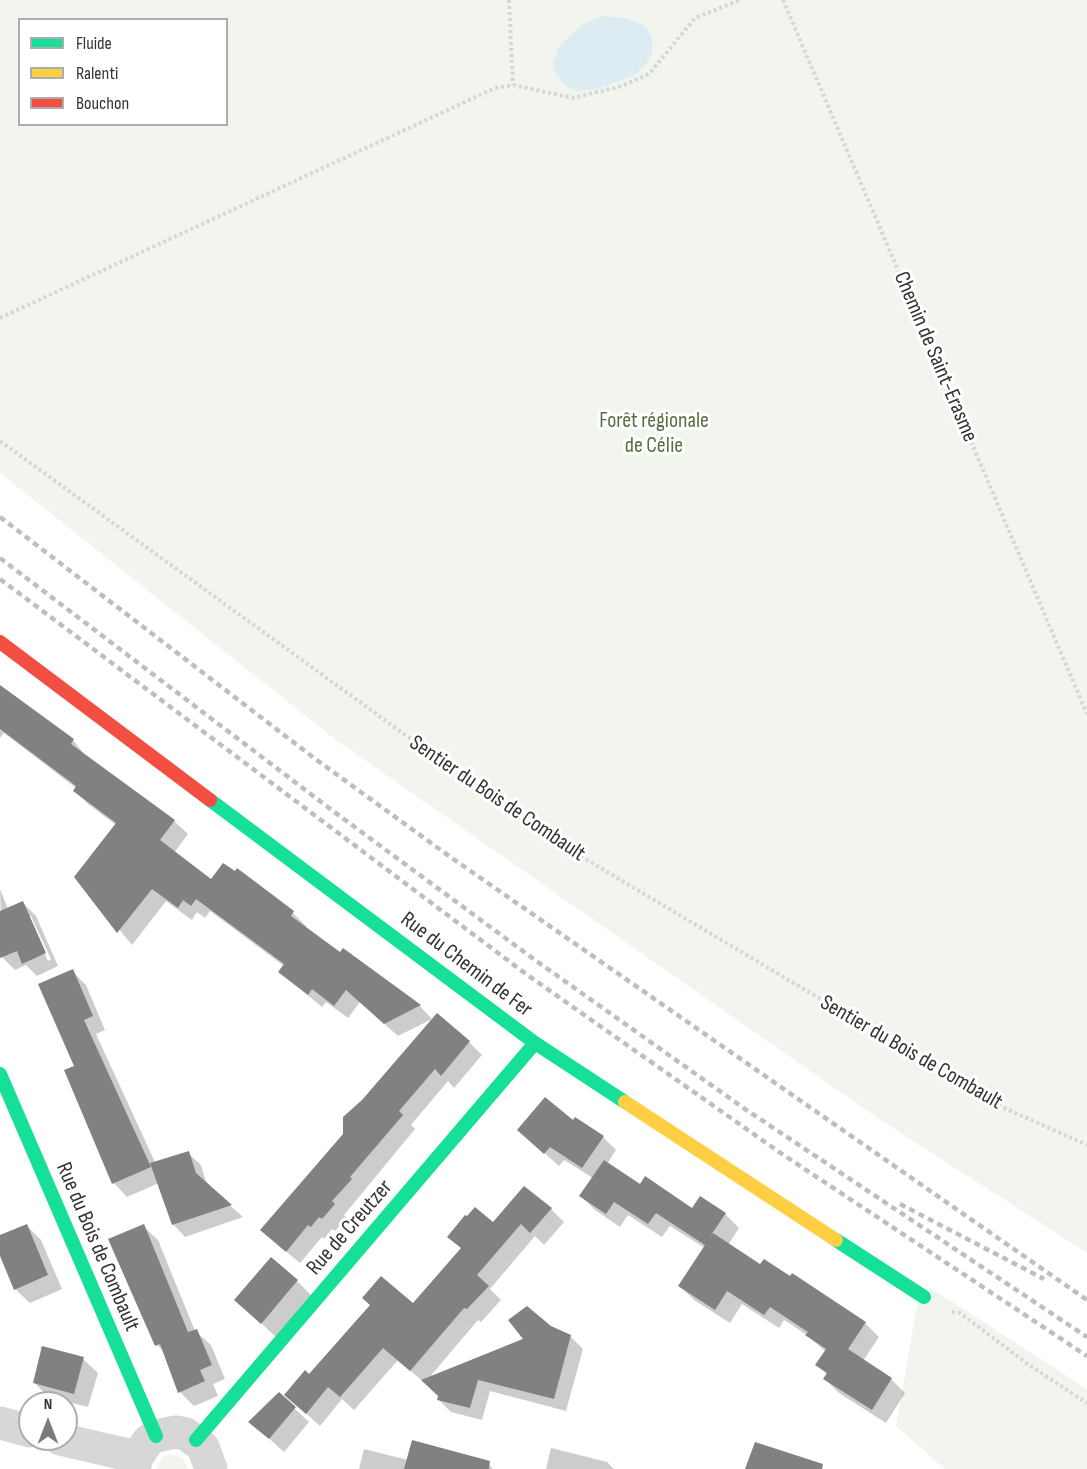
<!DOCTYPE html>
<html>
<head>
<meta charset="utf-8">
<style>
  body { margin:0 }
  #map { position:relative; width:1087px; height:1469px; overflow:hidden; background:#fff; font-family:"Sofia Sans Condensed",sans-serif }
  canvas { display:block }
  .legend { position:absolute; left:18px; top:18px; width:210px; height:108px; box-sizing:border-box; background:#fff; border:2px solid #adadad; margin:0; padding:8px 10px; list-style:none; font-size:18px; color:#333 }
  .legend li { display:flex; align-items:center; gap:12px; height:30px }
  .legend b { width:30px; border:2px solid #adadad }
  .north { position:absolute; left:18px; top:1391px; width:60px; height:60px; box-sizing:border-box; background:#fff; border:2px solid #adadad; border-radius:50%; rotate:0deg; font-size:16px; font-weight:700; line-height:24px; text-align:center; color:#333 }
  .north::after { content:''; display:block; margin:auto; width:21px; height:27px; background:#7a7a7a; clip-path:polygon(50% 0,100% 100%,50% 72%,0 100%) }
</style>
</head>
<body>
<div id="map">
<canvas width="1087" height="1469"></canvas>
<ul class="legend">
<li><b style="height:8px;background:#16e098"></b>Fluide</li>
<li><b style="height:8px;background:#ffcf43"></b>Ralenti</li>
<li><b style="height:8px;background:#f24e42"></b>Bouchon</li>
</ul>
<div class="north">N</div>
</div>
<script>
const ctx = document.querySelector('canvas').getContext('2d');
ctx.lineJoin = 'round';
function fill(path, color) {
  ctx.fillStyle = color;
  ctx.fill(path, 'evenodd');
}
function poly(rows) {
  const path = new Path2D();
  for (const r of rows) {
    path.moveTo(r[0], r[1]);
    for (let i = 2; i < r.length; i += 2) path.lineTo(r[i], r[i + 1]);
  }
  return path;
}
function stroke(path, color, width, dash) {
  ctx.strokeStyle = color;
  ctx.lineWidth = width;
  ctx.lineCap = dash ? 'butt' : 'round';
  ctx.setLineDash(dash || []);
  ctx.stroke(path);
}
function write(font, color, halo, rows, align = 'center') {
  ctx.font = font + ' "Sofia Sans Condensed",sans-serif';
  ctx.lineWidth = 6;
  ctx.setLineDash([]);
  ctx.textBaseline = 'middle';
  ctx.strokeStyle = halo;
  ctx.fillStyle = color;
  for (const [text, x, y, turn = 0] of rows) {
    ctx.save();
    ctx.translate(x, y);
    ctx.rotate((+turn || 0) * Math.PI / 180);
    ctx.textAlign = isNaN(turn) ? turn : align;
    if (halo) ctx.strokeText(text, 0, 0);
    ctx.fillText(text, 0, 0);
    ctx.restore();
  }
}
fill(poly([
  [0,0,1087,0,1087,1253,879,1119,336,740,0,473],
  [20,20,226,20,226,124,20,124],
  [931,1288,1087,1389,1087,1469,945,1469,896,1426,917,1306],
  [173,1454,183,1458,188,1469,156,1469,163,1456]
]), '#f1f5ed');
fill(poly([
  [603,16,625,18,645,26,652,37,652,53,647,63,636,74,598,89,578,91,565,86,556,74,553,63,559,46,583,24]
]), '#ddebf3');
fill(poly([
  [0,687,73,740,85,755,174,821,188,834,174,853,211,881,235,874,238,870,293,913,306,926,305,928,340,954,343,950,420,1006,432,1019,398,1036,360,1002,348,1018,326,1002,322,1007,280,972,284,966,210,911,205,918,197,912,192,920,166,901,132,945,76,877,116,825,88,804,75,791,76,788,4,733,0,738],
  [0,889,8,909,23,903,36,916,58,966,37,976,26,965,15,970,2,957],
  [28,916,31,916,51,959,48,961],
  [72,971,86,985,105,1030,96,1034,155,1162,188,1153,201,1165,207,1185,243,1217,185,1237,173,1224,159,1183,127,1197,114,1183,76,1066],
  [469,1042,482,1055,454,1088,448,1081,411,1125,415,1129,344,1215,347,1218,335,1231,332,1229,324,1239,322,1237,300,1263,275,1242,345,1135],
  [573,1122,603,1137,616,1150,607,1164,641,1186,693,1210,725,1214,739,1228,728,1245,761,1267,865,1323,879,1337,863,1361,891,1379,905,1393,886,1423,839,1393,825,1379,828,1375,817,1365,826,1352,807,1335,784,1320,779,1328,742,1304,730,1323,694,1300,680,1286,705,1248,670,1226,662,1237,628,1215,620,1227,595,1210,581,1196,593,1178,564,1160,559,1166,533,1143],
  [551,1209,564,1222,544,1245,535,1236,490,1289,501,1300,481,1322,478,1320,428,1379,550,1327,570,1336,583,1349,566,1411,490,1391,482,1420,451,1412,439,1400,440,1396,398,1360,354,1410,342,1399,320,1426,286,1395,309,1376,413,1305,462,1249,449,1237],
  [27,1226,41,1240,62,1289,30,1303,15,1289,0,1253,0,1237],
  [143,1226,158,1240,195,1331,211,1345,225,1379,213,1384,218,1396,194,1406,180,1392,165,1353,157,1345],
  [297,1281,311,1295,276,1337,236,1300],
  [40,1347,83,1359,98,1373,88,1407,48,1397,34,1382,42,1352],
  [279,1394,309,1422,284,1452,251,1422],
  [551,1448,607,1462,614,1469,546,1469],
  [364,1449,408,1460,486,1462,493,1469,359,1469]
]), '#0003');
fill(poly([
  [0,685,74,739,71,744,175,820,160,840,211,879,223,863,235,871,237,868,294,911,291,916,340,952,343,948,421,1005,384,1024,346,990,334,1006,312,989,308,995,278,972,284,964,196,899,191,906,183,900,178,908,152,889,117,933,74,877,116,823,73,791,76,786,0,729],
  [23,901,46,953,22,964,17,951,0,958,0,911],
  [73,969,93,1016,84,1020,151,1167,112,1184,64,1070,74,1066,38,984],
  [437,1013,470,1041,441,1076,435,1069,399,1111,403,1115,350,1177,352,1179,332,1201,335,1204,322,1219,319,1217,311,1227,308,1225,286,1252,260,1230,343,1134,343,1117,362,1100],
  [545,1097,573,1120,575,1117,604,1136,582,1168,550,1147,544,1154,517,1130],
  [189,1151,196,1173,232,1205,172,1225,150,1163],
  [604,1160,640,1184,645,1176,692,1208,700,1196,726,1213,709,1238,713,1233,760,1264,764,1259,790,1276,792,1273,866,1322,848,1349,892,1378,872,1410,823,1379,827,1373,815,1365,826,1349,805,1335,808,1332,770,1307,764,1315,727,1291,715,1310,678,1286,705,1245,656,1213,648,1224,614,1202,606,1214,579,1196],
  [524,1186,552,1208,530,1233,521,1224,477,1275,489,1286,467,1309,464,1308,410,1371,383,1348,340,1397,328,1387,306,1414,284,1395,305,1370,309,1374,370,1305,362,1298,381,1276,413,1303,461,1248,447,1237,465,1215,467,1216,475,1207,493,1222],
  [27,1224,48,1275,14,1290,0,1256,0,1235],
  [144,1224,188,1332,197,1329,212,1365,200,1370,205,1381,178,1393,160,1344,155,1346,108,1239],
  [271,1257,298,1280,261,1324,234,1300],
  [527,1306,551,1326,571,1335,554,1399,478,1380,470,1408,437,1400,438,1396,421,1380,523,1339,508,1320],
  [42,1346,84,1357,74,1394,33,1383],
  [279,1392,296,1407,269,1439,248,1422],
  [412,1440,490,1461,489,1469,404,1469],
  [755,1442,823,1464,822,1469,745,1469]
]), '#818181');
stroke(poly([
  [509,0,513,85],
  [783,0,1087,714],
  [0,318,495,88,513,85,573,98,622,86,649,74,695,18,740,0],
  [0,441,535,829,1002,1107,1087,1145],
  [952,1312,960,1313,1029,1365,1087,1403]
]), '#d6d6d6', 4, [3, 3]);
stroke(poly([
  [0,1423,30,1431],
  [60,1439,137,1457],
  [134,1469,137,1457,148,1441,156,1436,176,1432,186,1434,203,1447,211,1469]
]), '#d7d7d7', 33);
stroke(poly([
  [210,800,535,1043,625,1102],
  [0,1074,156,1436],
  [836,1240,924,1297],
  [196,1440,535,1043]
]), '#16e098', 14);
stroke(poly([
  [625,1102,836,1240]
]), '#ffcf43', 14);
stroke(poly([
  [0,642,210,800]
]), '#f24e42', 14);
stroke(poly([
  [0,517,314,758,449,856,1087,1300],
  [0,558,329,808,535,960,745,1109,1087,1337],
  [0,579,526,974,782,1154,1087,1356],
  [900,1204,1044,1279]
]), '#bebebe', 4.5, [6, 4.5]);
write('22px', '#333', '#fff', [
  ["Chemin de Saint-Erasme",935,357,67],
  ["Sentier du Bois de Combault",497,799,34],
  ["Rue du Chemin de Fer",466,965,37],
  ["Sentier du Bois de Combault",911,1053,30],
  ["Rue de Creutzer",350,1228,-49],
  ["Rue du Bois de Combault",97,1247,67]
]);
write('22px', '#56703f', '#fff', [
  ["Forêt régionale",654,421],
  ["de Célie",654,446]
]);
</script>
</body>
</html>
